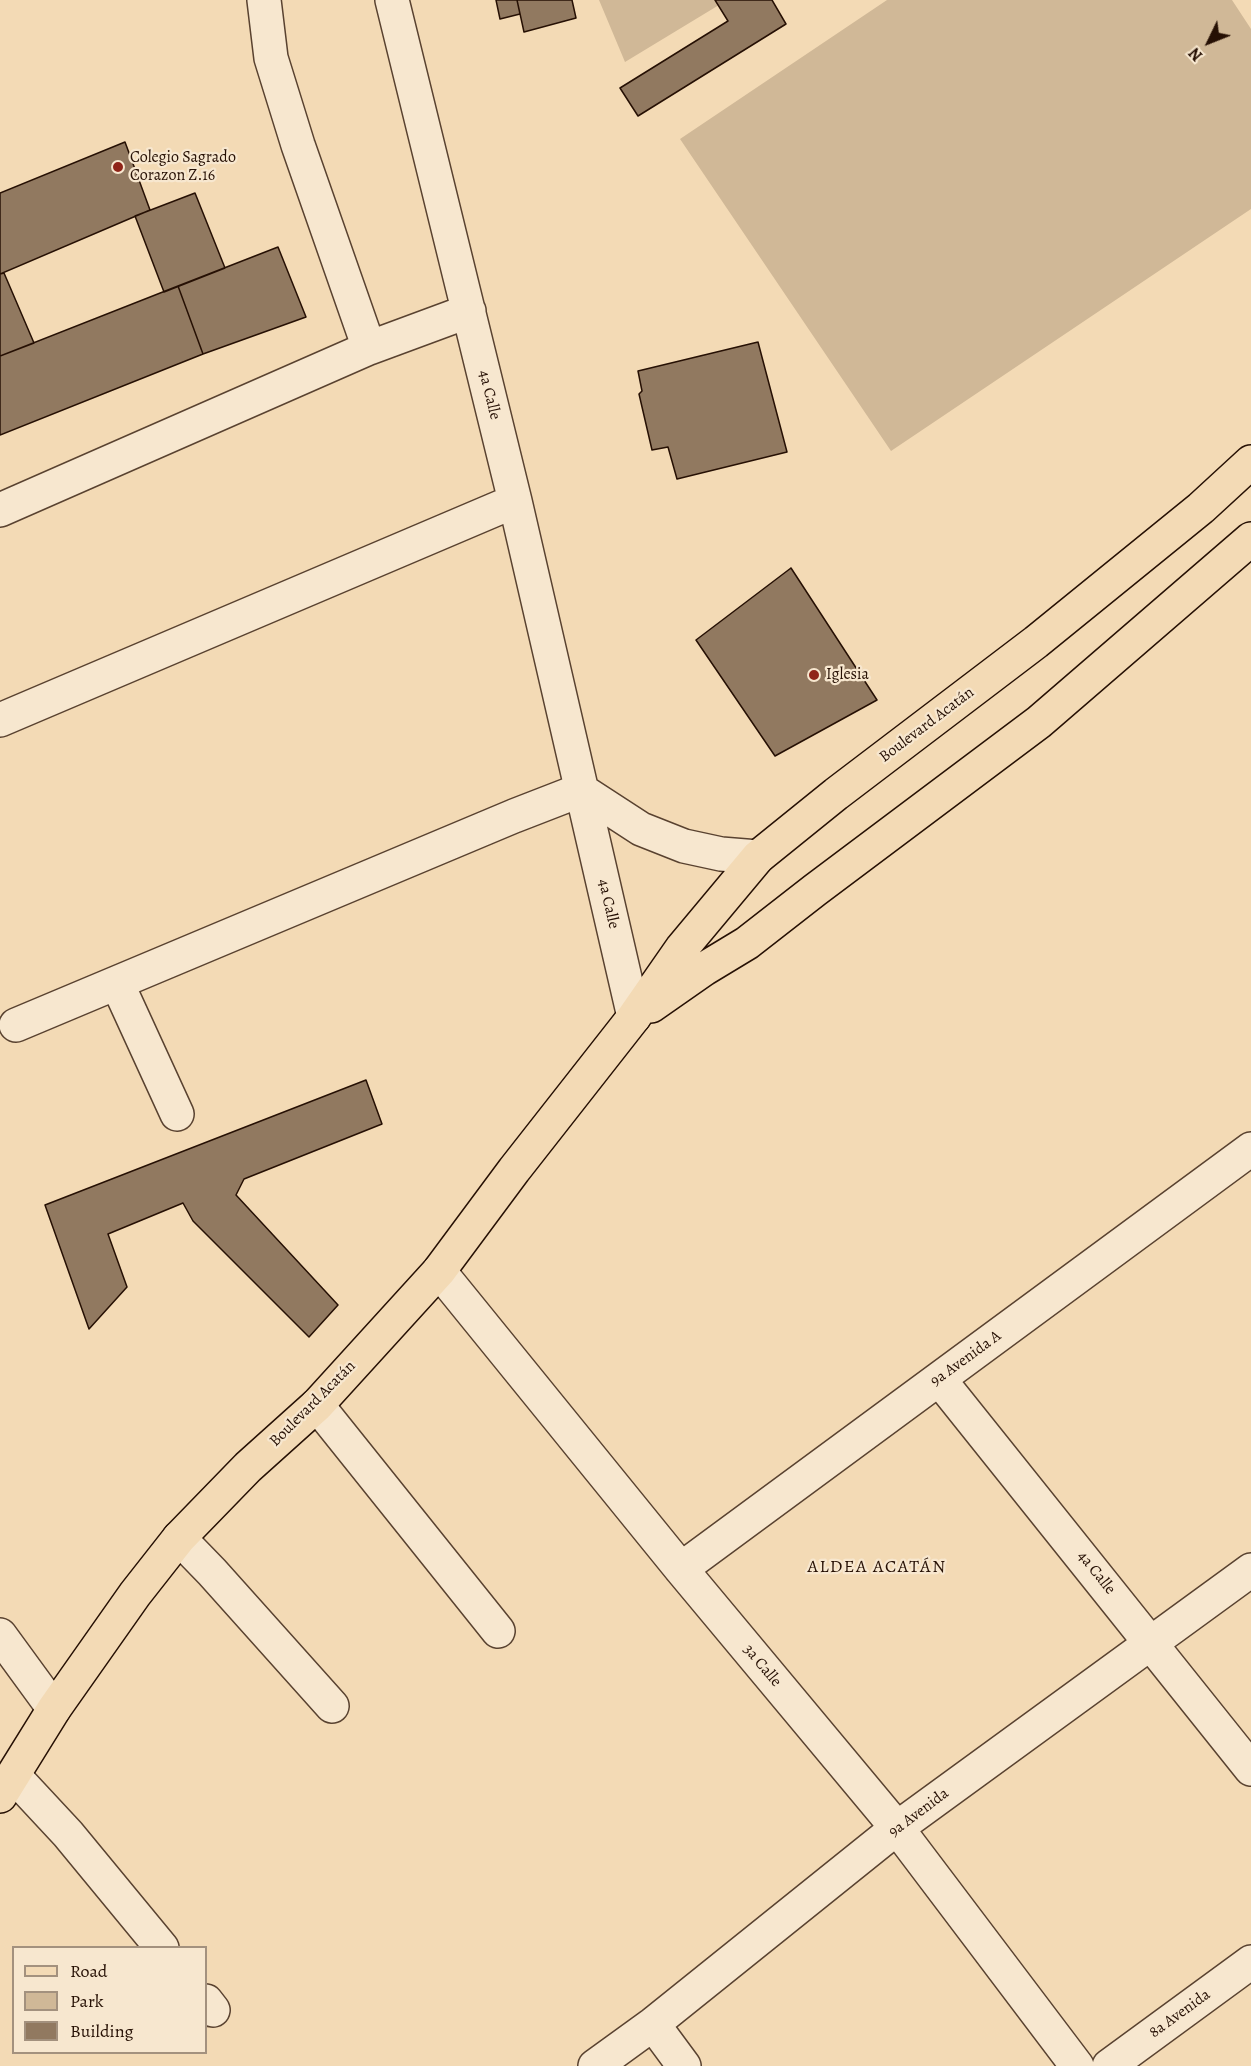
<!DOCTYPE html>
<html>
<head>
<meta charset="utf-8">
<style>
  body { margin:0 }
  #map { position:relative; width:1251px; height:2066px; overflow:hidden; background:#f3dab5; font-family:Alegreya,serif }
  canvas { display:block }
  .legend { position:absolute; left:12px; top:1946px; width:195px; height:108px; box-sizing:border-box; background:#f7e7cf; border:2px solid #a3917e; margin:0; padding:8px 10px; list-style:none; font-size:18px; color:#261004 }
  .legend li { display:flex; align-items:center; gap:12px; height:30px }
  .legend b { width:30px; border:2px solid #a3917e }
  .north { position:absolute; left:1179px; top:12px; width:60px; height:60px; -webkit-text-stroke:4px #f7e7cf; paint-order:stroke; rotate:227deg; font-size:16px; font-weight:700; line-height:24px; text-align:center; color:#261004 }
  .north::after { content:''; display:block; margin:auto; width:21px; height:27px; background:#261004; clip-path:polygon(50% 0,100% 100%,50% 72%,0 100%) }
</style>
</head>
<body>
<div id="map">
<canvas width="1251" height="2066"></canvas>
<ul class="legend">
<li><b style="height:8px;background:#f3dab5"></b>Road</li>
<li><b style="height:16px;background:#d0b897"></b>Park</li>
<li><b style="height:16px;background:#917960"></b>Building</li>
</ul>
<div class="north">N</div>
</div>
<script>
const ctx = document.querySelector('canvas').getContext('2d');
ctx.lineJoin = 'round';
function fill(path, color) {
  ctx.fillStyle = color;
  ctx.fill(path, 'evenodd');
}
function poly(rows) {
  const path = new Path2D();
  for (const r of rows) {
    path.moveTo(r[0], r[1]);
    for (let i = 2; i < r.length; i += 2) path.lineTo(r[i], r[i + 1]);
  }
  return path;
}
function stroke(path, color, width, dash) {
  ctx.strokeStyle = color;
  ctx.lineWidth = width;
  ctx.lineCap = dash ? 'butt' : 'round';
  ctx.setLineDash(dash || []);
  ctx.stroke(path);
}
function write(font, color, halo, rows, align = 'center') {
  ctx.font = font + ' Alegreya,serif';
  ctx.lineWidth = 4.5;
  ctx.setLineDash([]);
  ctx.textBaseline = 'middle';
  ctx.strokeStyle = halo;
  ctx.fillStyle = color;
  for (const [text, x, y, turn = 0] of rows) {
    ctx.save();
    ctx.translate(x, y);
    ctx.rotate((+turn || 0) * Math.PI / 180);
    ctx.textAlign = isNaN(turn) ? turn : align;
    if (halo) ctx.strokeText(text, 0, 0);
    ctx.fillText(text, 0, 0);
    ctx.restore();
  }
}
fill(poly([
  [599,0,715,0,719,5,625,62],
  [887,0,1232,0,1251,29,1251,209,891,451,680,139]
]), '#d0b897');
const building = poly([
  [496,0,517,0,520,14,500,19,496,0],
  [517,0,572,0,576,18,524,32,517,0],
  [715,0,772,0,786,24,638,116,620,88,728,21,715,0],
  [125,142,150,210,0,274,0,193,125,142],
  [195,193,225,268,164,292,135,216,195,193],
  [278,247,306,317,203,354,178,286,278,247],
  [4,273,34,343,0,356,0,274,4,273],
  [178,286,203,354,0,435,0,356,178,286],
  [758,342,787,452,677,479,668,447,652,450,639,394,642,391,638,371,758,342],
  [791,568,877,700,775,756,696,640,791,568],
  [366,1080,382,1124,244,1179,236,1195,338,1305,309,1337,193,1221,183,1203,108,1234,127,1287,89,1329,45,1205,366,1080]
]);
fill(building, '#917960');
stroke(building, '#261004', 1.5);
const minor = poly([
  [264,0,271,58,298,145,369,348],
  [392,0,515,501,634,1017],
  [0,510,369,348,469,311],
  [0,720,515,501],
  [581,790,641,829,684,846,721,854,758,857],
  [117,983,177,1114],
  [16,1025,514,816,581,790],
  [439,1271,681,1569,897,1828,1077,2066],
  [939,1379,1251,1769],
  [317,1405,498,1631],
  [179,1538,212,1572,332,1706],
  [681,1569,1251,1149],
  [0,1635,54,1709],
  [14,1776,68,1834,162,1948],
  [206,2001,213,2010],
  [653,2024,684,2066],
  [595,2066,653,2024,897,1828,1251,1570],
  [1109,2066,1251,1962]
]);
const major = poly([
  [651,1006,704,969,747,943,815,890,1039,722,1251,539],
  [0,1796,54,1709,135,1594,179,1538,248,1467,317,1405,439,1271,514,1170,634,1017,682,948,758,857,836,794,1036,642,1201,508,1251,462]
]);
stroke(minor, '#594230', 36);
stroke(major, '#261004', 36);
stroke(minor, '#f7e7cf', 33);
stroke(major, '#f3dab5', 33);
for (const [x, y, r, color] of [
  [118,167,6,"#8f2418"],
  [814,675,6,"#8f2418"]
]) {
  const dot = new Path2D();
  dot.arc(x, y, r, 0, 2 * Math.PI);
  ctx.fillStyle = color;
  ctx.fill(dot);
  stroke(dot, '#f7e7cf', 2);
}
write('16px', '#261004', '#f7e7cf', [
  ["Colegio Sagrado",130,158],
  ["Corazon Z.16",130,176],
  ["Iglesia",826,675]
], 'left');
write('16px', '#261004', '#f7e7cf', [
  ["4a Calle",489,395,76],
  ["Boulevard Acatán",927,725,-37],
  ["4a Calle",608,904,77],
  ["9a Avenida A",966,1359,-36],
  ["Boulevard Acatán",313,1404,-45],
  ["4a Calle",1096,1573,51],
  ["3a Calle",762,1666,50],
  ["9a Avenida",919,1813,-37],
  ["8a Avenida",1180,2014,-36]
]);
ctx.letterSpacing = '1.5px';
write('18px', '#261004', '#f7e7cf', [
  ["ALDEA ACATÁN",877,1568]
]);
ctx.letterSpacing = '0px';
</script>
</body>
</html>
